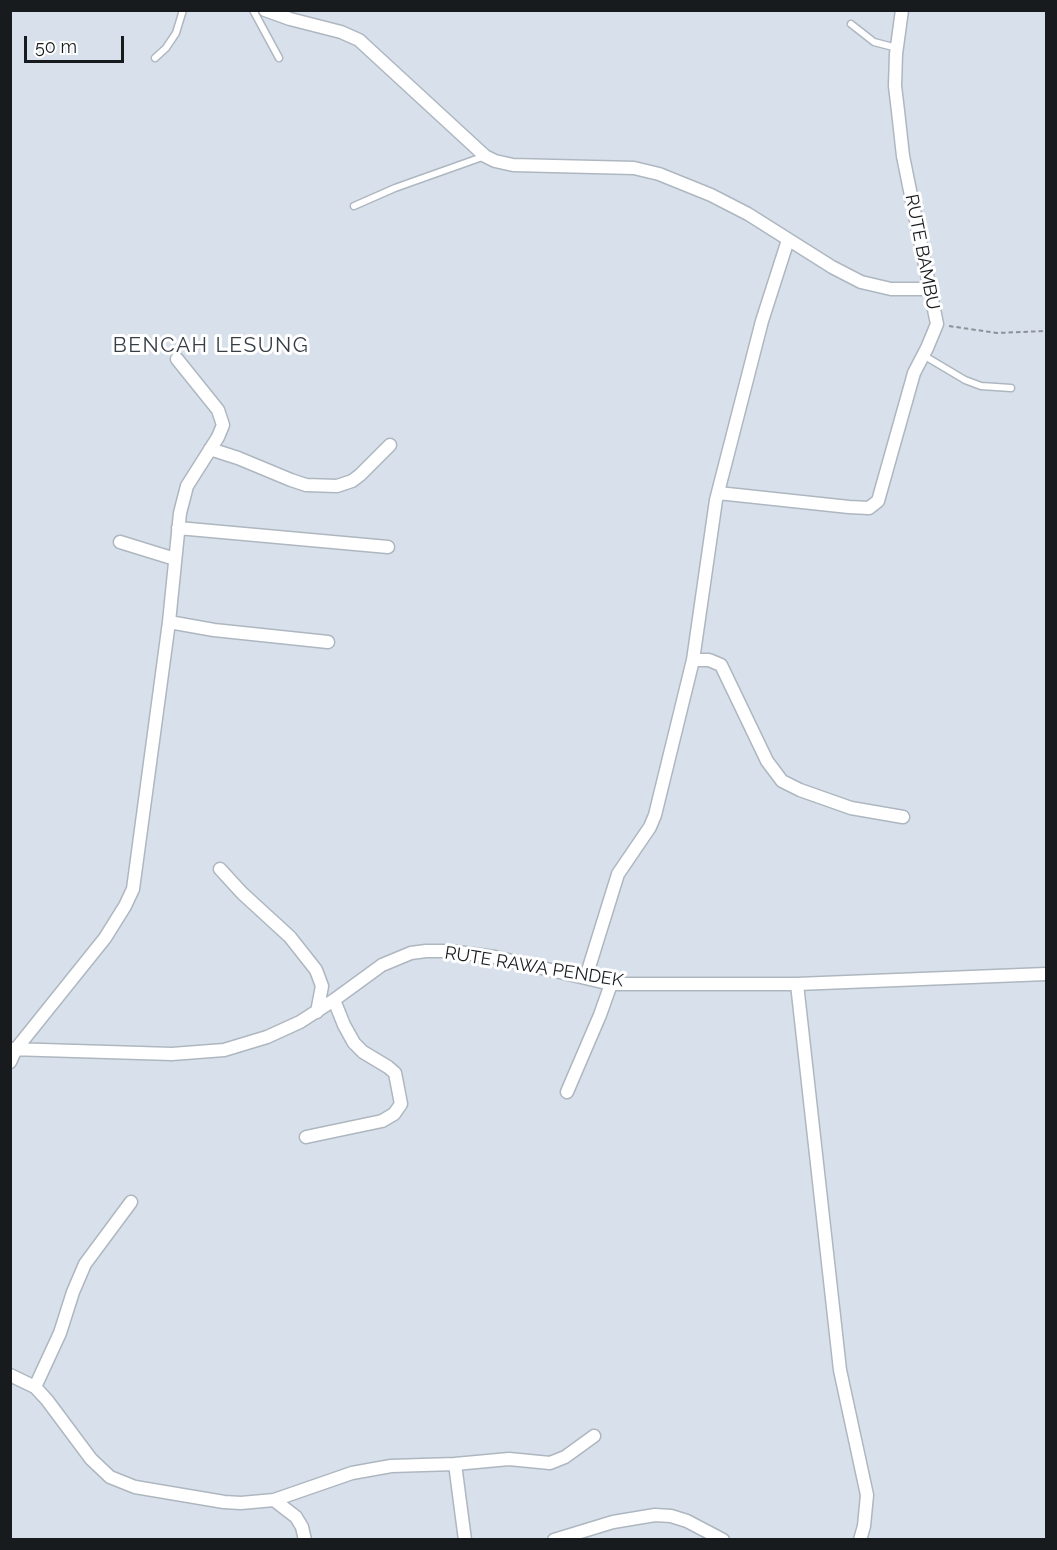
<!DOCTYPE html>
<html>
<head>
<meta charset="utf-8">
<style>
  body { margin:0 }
  #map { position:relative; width:1057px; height:1550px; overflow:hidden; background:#d8e1eb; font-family:Raleway,sans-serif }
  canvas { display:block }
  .frame { position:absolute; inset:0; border:12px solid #181b1e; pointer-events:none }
  .scale { position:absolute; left:24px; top:36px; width:100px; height:27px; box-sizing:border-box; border:3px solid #181b1e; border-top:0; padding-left:8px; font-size:18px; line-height:21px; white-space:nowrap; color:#181b1e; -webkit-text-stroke:4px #fff; paint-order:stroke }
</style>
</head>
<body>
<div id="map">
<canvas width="1057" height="1550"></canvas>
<div class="frame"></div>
<div class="scale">50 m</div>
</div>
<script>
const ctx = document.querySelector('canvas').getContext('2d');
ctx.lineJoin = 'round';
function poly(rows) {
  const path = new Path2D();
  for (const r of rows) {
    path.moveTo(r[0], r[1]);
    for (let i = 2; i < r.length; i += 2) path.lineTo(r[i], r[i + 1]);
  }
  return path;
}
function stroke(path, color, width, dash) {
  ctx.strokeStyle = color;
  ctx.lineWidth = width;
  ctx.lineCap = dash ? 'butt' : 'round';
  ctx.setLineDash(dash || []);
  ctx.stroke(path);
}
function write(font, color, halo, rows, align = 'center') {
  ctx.font = font + ' Raleway,sans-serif';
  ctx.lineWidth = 6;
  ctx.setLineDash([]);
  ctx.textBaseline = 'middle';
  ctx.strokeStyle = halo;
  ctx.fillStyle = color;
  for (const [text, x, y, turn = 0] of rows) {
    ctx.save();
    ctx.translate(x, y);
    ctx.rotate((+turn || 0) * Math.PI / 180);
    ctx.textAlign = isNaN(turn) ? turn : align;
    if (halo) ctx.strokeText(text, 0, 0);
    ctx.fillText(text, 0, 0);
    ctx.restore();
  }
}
const service = poly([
  [253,10,279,58],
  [851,24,874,42,897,48],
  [155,58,166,48,176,33,183,10],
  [354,206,395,188,485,156],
  [923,355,965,380,981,386,1011,388]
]);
const minor = poly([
  [265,10,290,19,341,32,359,40,485,156,495,161,513,165,634,168,659,174,711,195,748,214,832,267,861,282,891,289,930,289],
  [210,449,238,458,291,480,306,485,337,486,352,481,360,475,390,445],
  [718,493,849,507,869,508,878,501,914,373,927,348,937,324,903,156,898,111,895,86,896,54,902,10],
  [178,528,388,547],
  [120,542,175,559],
  [169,622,214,630,328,642],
  [693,660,709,660,721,665,767,761,782,781,800,790,851,808,903,817],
  [220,869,242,893,290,937,316,970,322,986,317,1012],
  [586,977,618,874,650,827,655,815,693,660,716,500,762,321,788,240],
  [797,984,840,1370,867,1495,864,1526,860,1540],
  [10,1049,172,1054,224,1050,267,1037,300,1022,334,1000,382,965,411,953,426,951,450,951,495,957,611,984,797,984,1046,974],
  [10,1062,16,1049,105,938,125,906,133,889,169,622,180,513,187,486,218,437,223,425,218,410,177,359],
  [567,1092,600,1015,611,984],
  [306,1137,382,1121,394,1114,401,1104,395,1073,388,1067,363,1052,354,1043,344,1025,334,1000],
  [10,1375,35,1387,47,1400,91,1459,110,1477,135,1487,224,1502,241,1503,274,1500,352,1473,391,1466,455,1464,509,1459,550,1463,565,1457,594,1436],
  [35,1387,60,1333,73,1292,85,1264,131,1202],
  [455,1464,465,1540],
  [274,1500,296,1517,302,1527,305,1540],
  [554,1540,613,1522,655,1515,671,1516,687,1521,723,1540]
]);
stroke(service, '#aeb7c0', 9);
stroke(minor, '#aeb7c0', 15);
stroke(poly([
  [949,326,997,333,1046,331]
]), '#8b9299', 2, [4.5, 3]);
stroke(service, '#fff', 6);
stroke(minor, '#fff', 12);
write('18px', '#181b1e', '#fff', [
  ["RUTE BAMBU",922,252,79],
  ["RUTE RAWA PENDEK",534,967,9]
]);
ctx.letterSpacing = '1.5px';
write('21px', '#373f46', '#fff', [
  ["BENCAH LESUNG",211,346]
]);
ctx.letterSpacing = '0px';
</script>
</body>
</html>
